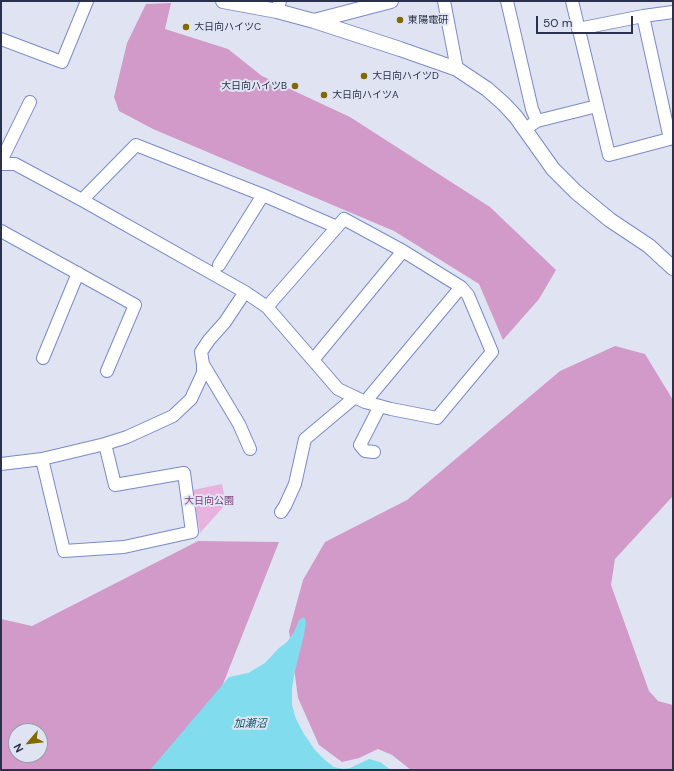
<!DOCTYPE html>
<html>
<head>
<meta charset="utf-8">
<style>
  body { margin:0 }
  #map { position:relative; width:674px; height:771px; overflow:hidden; background:#e0e4f2; font-family:"DM Sans",sans-serif }
  canvas { display:block }
  .frame { position:absolute; inset:0; border:2px solid #2a314c; pointer-events:none }
  .north { position:absolute; left:8px; top:723px; width:40px; height:40px; box-sizing:border-box; background:#e0e4f2; border:1px solid #979cb0; border-radius:50%; rotate:242deg; font-size:11px; font-weight:700; line-height:16px; text-align:center; color:#2a314c }
  .north::after { content:''; display:block; margin:auto; width:14px; height:18px; background:#826902; clip-path:polygon(50% 0,100% 100%,50% 72%,0 100%) }
  .scale { position:absolute; left:536px; top:16px; width:97px; height:18px; box-sizing:border-box; border:2px solid #2a314c; border-top:0; padding-left:5px; font-size:12px; line-height:14px; white-space:nowrap; color:#2a314c; -webkit-text-stroke:3px #e0e4f2; paint-order:stroke }
</style>
</head>
<body>
<div id="map">
<canvas width="674" height="771"></canvas>
<div class="frame"></div>
<div class="north">N</div>
<div class="scale">50 m</div>
</div>
<script>
const ctx = document.querySelector('canvas').getContext('2d');
ctx.lineJoin = 'round';
function fill(path, color) {
  ctx.fillStyle = color;
  ctx.fill(path, 'evenodd');
}
function poly(rows) {
  const path = new Path2D();
  for (const r of rows) {
    path.moveTo(r[0], r[1]);
    for (let i = 2; i < r.length; i += 2) path.lineTo(r[i], r[i + 1]);
  }
  return path;
}
function stroke(path, color, width, dash) {
  ctx.strokeStyle = color;
  ctx.lineWidth = width;
  ctx.lineCap = dash ? 'butt' : 'round';
  ctx.setLineDash(dash || []);
  ctx.stroke(path);
}
function write(font, color, halo, rows, align = 'center') {
  ctx.font = font + ' "DM Sans","Noto Sans JP",sans-serif';
  ctx.lineWidth = 4;
  ctx.setLineDash([]);
  ctx.textBaseline = 'middle';
  ctx.strokeStyle = halo;
  ctx.fillStyle = color;
  for (const [text, x, y, turn = 0] of rows) {
    ctx.save();
    ctx.translate(x, y);
    ctx.rotate((+turn || 0) * Math.PI / 180);
    ctx.textAlign = isNaN(turn) ? turn : align;
    if (halo) ctx.strokeText(text, 0, 0);
    ctx.fillText(text, 0, 0);
    ctx.restore();
  }
}
fill(poly([
  [222,484,226,504,200,533,193,490]
]), '#e8b2df');
fill(poly([
  [171,3,165,29,228,49,262,76,350,117,490,207,556,270,539,299,503,340,479,284,394,231,153,129,119,111,114,97,127,43,146,4],
  [615,346,645,354,673,400,673,496,615,559,611,585,649,691,658,701,673,705,673,770,411,770,392,755,378,749,359,758,342,762,319,745,298,698,289,631,303,580,325,542,407,500,560,371],
  [198,541,279,542,212,712,151,770,1,770,1,619,32,626],
  [16,731,40,731,40,755,16,755]
]), '#d29ac9');
fill(poly([
  [304,617,306,621,304,635,294,675,292,689,292,705,296,719,304,734,315,750,325,760,334,767,343,769,350,768,369,759,380,762,391,770,150,770,229,677,248,673,265,663,279,648,287,642,294,632,299,620]
]), '#81dcee');
const minor = poly([
  [444,1,457,69],
  [507,1,532,109,537,121],
  [572,1,609,155,673,138],
  [277,11,280,1],
  [643,16,670,139],
  [578,29,643,16,673,12],
  [1,39,62,62,87,1],
  [531,125,537,121,597,106],
  [1,161,30,102],
  [1,164,15,164,82,200,245,292,267,307,338,389,365,402,391,409,437,418,492,352,468,295,461,287,403,251,344,219,267,307],
  [82,200,136,145,263,195,337,227],
  [1,231,135,305,107,371],
  [219,265,263,195],
  [43,358,78,273],
  [313,360,403,251],
  [203,364,239,424,250,449],
  [365,402,461,287],
  [374,452,365,451,360,445,380,406],
  [42,459,64,551,124,547,192,532,184,473,115,485,105,444],
  [1,464,42,459,105,444,127,437,173,416,191,399,203,373,203,364,201,352,209,340,225,322,245,292],
  [281,512,285,506,295,484,305,439,355,397]
]);
const tertiary = poly([
  [223,1,277,11,314,21,400,49,457,69,487,89,504,104,516,117,553,169,576,192,610,220,649,246,673,268],
  [314,21,391,1]
]);
stroke(minor, '#798aca', 14);
stroke(tertiary, '#798aca', 16);
stroke(minor, '#fff', 12);
stroke(tertiary, '#fff', 14);
for (const [x, y, r, color] of [
  [400,20,4,"#826902"],
  [186,27,4,"#826902"],
  [364,76,4,"#826902"],
  [295,86,4,"#826902"],
  [324,95,4,"#826902"]
]) {
  const dot = new Path2D();
  dot.arc(x, y, r, 0, 2 * Math.PI);
  ctx.fillStyle = color;
  ctx.fill(dot);
  stroke(dot, '#e0e4f2', 1.5);
}
write('10px', '#2a314c', '#e0e4f2', [
  ["東陽電研",408,20],
  ["大日向ハイツC",194,27],
  ["大日向ハイツD",372,76],
  ["大日向ハイツB",287,86,"right"],
  ["大日向ハイツA",332,95]
], 'left');
write('10px', '#7d3a75', '#e0e4f2', [
  ["大日向公園",209,501]
]);
write('italic 11px', '#0f5d6a', '#e0e4f2', [
  ["加瀬沼",250,724]
]);
</script>
</body>
</html>
